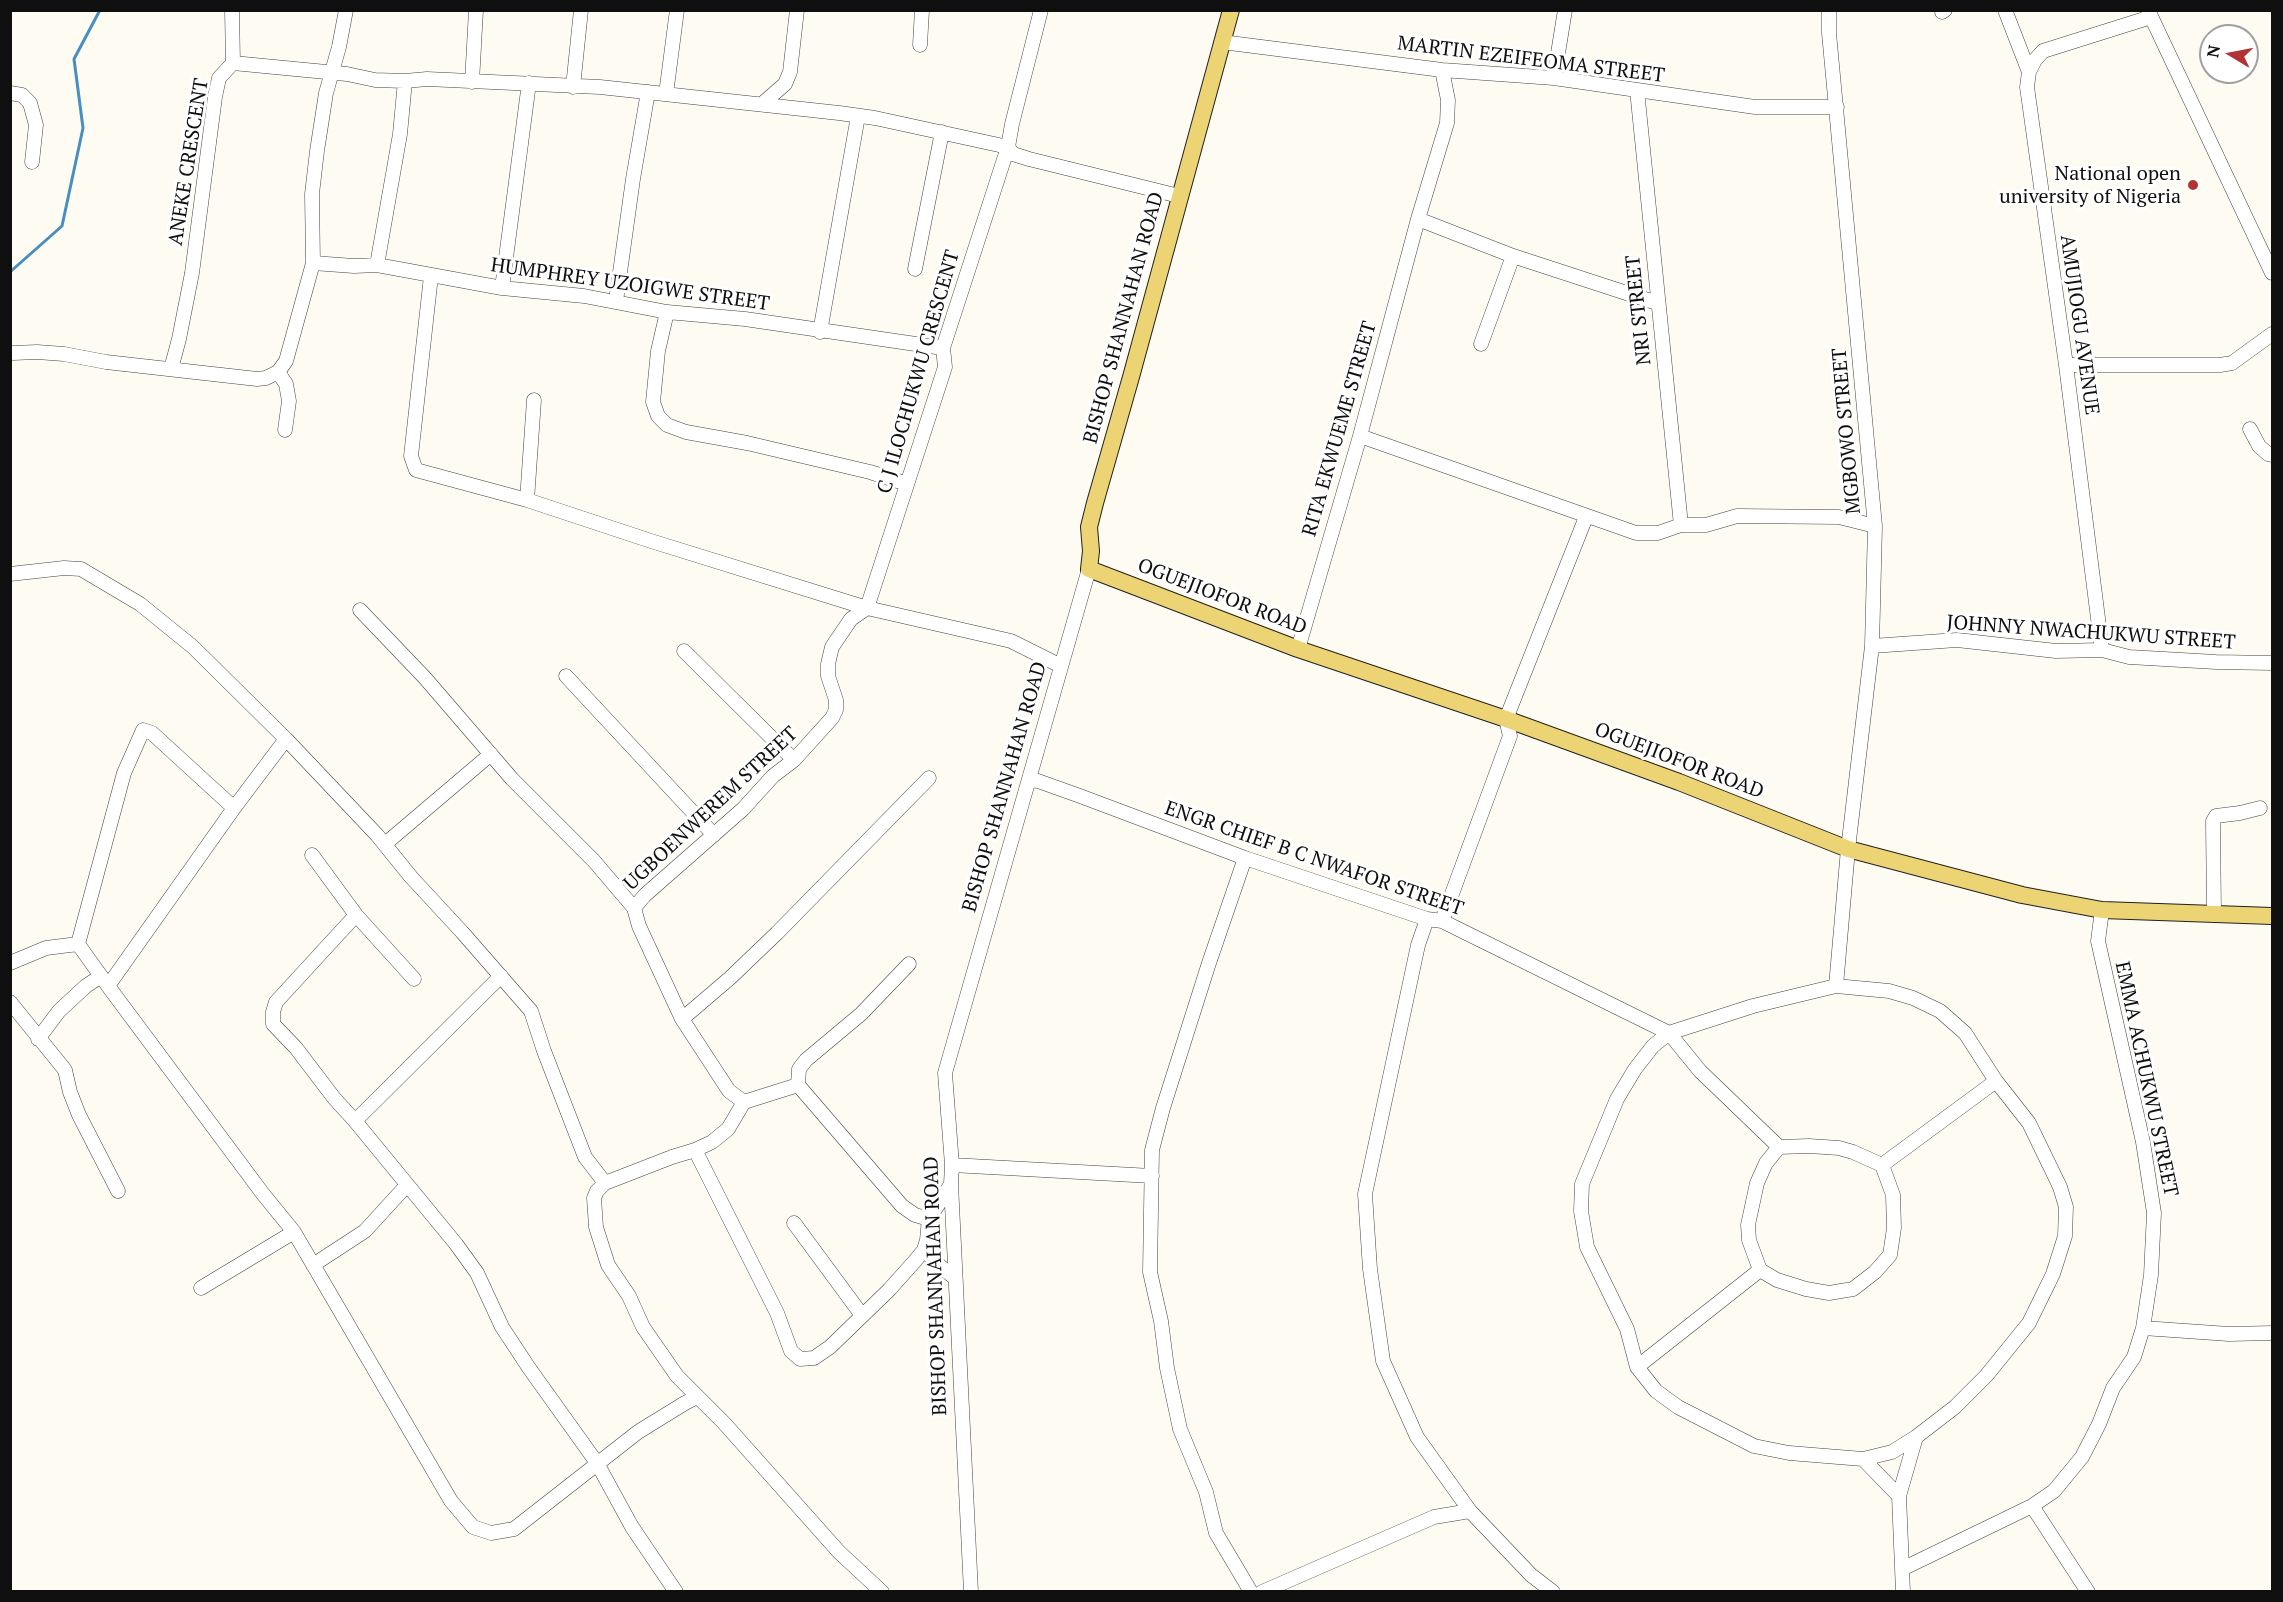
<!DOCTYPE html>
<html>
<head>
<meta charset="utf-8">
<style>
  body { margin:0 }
  #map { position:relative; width:2283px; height:1602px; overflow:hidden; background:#fefcf2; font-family:"PT Serif",serif }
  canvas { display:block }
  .frame { position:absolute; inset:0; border:12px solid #0f0f0f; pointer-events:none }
  .north { position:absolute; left:2199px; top:24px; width:60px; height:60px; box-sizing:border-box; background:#fff; border:2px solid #9f9f9f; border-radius:50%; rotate:280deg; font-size:16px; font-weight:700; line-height:24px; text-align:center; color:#0f0f0f }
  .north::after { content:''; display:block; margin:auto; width:21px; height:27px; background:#b33335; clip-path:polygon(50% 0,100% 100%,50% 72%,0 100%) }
</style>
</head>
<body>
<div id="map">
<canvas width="2283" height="1602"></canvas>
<div class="frame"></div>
<div class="north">N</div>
</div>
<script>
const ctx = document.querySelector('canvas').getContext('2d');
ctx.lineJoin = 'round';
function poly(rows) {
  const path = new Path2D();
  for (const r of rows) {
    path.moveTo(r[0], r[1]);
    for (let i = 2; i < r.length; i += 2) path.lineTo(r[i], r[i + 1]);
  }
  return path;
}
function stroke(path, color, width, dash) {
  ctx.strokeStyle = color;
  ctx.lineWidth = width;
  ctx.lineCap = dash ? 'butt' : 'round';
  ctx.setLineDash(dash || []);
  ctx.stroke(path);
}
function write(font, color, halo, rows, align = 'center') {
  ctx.font = font + ' "PT Serif",serif';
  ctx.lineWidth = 6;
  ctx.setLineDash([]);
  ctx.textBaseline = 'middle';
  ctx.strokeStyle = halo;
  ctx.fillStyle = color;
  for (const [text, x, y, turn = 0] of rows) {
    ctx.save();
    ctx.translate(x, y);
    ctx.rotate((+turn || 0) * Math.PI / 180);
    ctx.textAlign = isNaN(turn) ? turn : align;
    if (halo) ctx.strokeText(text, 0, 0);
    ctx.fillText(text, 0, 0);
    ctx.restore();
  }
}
stroke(poly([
  [10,272,62,226,83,128,74,59,100,10]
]), '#498ec1', 3);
const minor = poly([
  [232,10,233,63],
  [1829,10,1829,33,1875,526,1872,646,1848,849,1836,986],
  [2005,10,2029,72],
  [2148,10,2272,273],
  [1942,12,1945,10],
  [1222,42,1442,70,1554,78,1755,107,1837,107],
  [920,45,922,10],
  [233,63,347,74,375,80,405,81,427,79,600,87,839,113,875,118,1008,147,1013,154,1029,159,1179,196],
  [1554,78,1565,10],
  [472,82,476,10],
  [573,87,581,10],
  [1637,90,1681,525],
  [10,93,22,95,30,103,36,125,32,162],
  [666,94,677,10],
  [762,104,785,84,790,72,797,10],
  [1418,219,1513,256,1657,303],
  [313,263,354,266,377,265,502,288,584,296,667,312,745,319,943,348],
  [377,265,400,134,405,81],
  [915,269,942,132],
  [431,276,411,456,416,470,527,500,651,541,867,608,1011,641,1061,666],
  [502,288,529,83],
  [616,301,633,179,648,92],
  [667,312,658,351,653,402,658,416,667,425,686,432,747,443,870,472,907,484],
  [820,332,858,116],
  [1481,344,1513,256],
  [13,353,37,352,64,354,106,362,257,379,266,378,278,372,286,361,313,263,312,194,317,151,326,93,339,47,346,10],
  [2066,365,2220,365,2232,363,2272,334],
  [171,369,179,339,192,273,215,97,219,78,233,63],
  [278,372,286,384,289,401,285,430],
  [2250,429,2259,446,2268,454,2272,455],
  [1360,436,1636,533,1658,533,1681,525,1706,525,1737,516,1839,517,1875,526],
  [527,500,534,400],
  [10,574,64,568,81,569,140,604,193,647,286,739,377,835,411,877,462,932,531,1011,544,1051,585,1157,605,1183],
  [867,608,945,367,943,348,1008,147,1012,124,1041,10],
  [360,610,425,678,512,779,594,861,634,908,639,926,682,1019,729,1091,744,1102],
  [1872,646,1957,640,2056,651,2102,650,2129,657,2216,662,2272,663],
  [1298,649,1360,436,1418,219,1447,123,1448,100,1442,70],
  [2102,650,2066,365,2027,87,2029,72,2035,60,2043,51,2151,17],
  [684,651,794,760],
  [566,676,714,835],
  [286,739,234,808,108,986,263,1194,294,1232,451,1501,473,1527,491,1533,514,1529,638,1432,685,1403,697,1397],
  [1029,780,1038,781,1080,796,1245,858,1427,919,1442,921,1669,1033,1700,1071,1779,1147,1809,1146,1839,1148,1853,1152,1882,1165,1996,1081],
  [385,844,491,754],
  [312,855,356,915,414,979],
  [1245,858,1209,963,1163,1108,1152,1150,1150,1272,1161,1321,1167,1368,1180,1429,1206,1492,1216,1533,1251,1592],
  [634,908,645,895,743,809,773,776,794,760,832,718,836,710,836,700,828,676,828,664,832,647,851,619,867,608],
  [356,915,276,1002,273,1012,273,1024,296,1048,334,1098,355,1121,456,1244,477,1273,502,1327,529,1368,597,1463,632,1527,676,1592],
  [2214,915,2213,821,2216,816,2240,813,2260,808],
  [1427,919,1418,945,1365,1194,1370,1269,1383,1361,1417,1437,1470,1511,1531,1575,1553,1592],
  [1442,921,1510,736,1506,719,1586,517],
  [10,963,46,948,78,944],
  [909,964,861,1014,806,1060,799,1069,798,1085,902,1206,915,1215,929,1219],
  [108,986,78,944,124,773,143,730,152,733,234,808],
  [10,1002,65,1070,70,1092,79,1115,118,1191],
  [682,1019,730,978,777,933,929,778],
  [38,1039,59,1011,86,986,101,976],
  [798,1085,744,1102,728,1129,712,1142,695,1150,672,1157,605,1183,597,1191,594,1198,596,1227,608,1265,629,1296,643,1327,677,1376,724,1423,839,1552,882,1592],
  [355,1121,501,976],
  [1779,1147,1766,1163,1757,1183,1748,1225,1749,1240,1760,1270,1777,1280,1806,1289,1829,1293,1853,1289,1875,1272,1890,1255,1894,1228,1893,1195,1882,1165],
  [695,1150,777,1313,791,1351,800,1359,814,1358,830,1347,889,1290,914,1262,924,1250,927,1240,929,1219,951,1184],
  [952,1165,1152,1176],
  [794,1223,861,1314],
  [924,1250,941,1267,955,1278],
  [313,1265,365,1231,407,1185],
  [201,1288,294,1232],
  [2143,1328,2229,1334,2272,1333],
  [1637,1367,1760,1270],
  [1863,1459,1892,1452,1916,1437],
  [1899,1496,1863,1459,1789,1453,1754,1446,1678,1407,1656,1391,1637,1367,1627,1329,1587,1247,1581,1211,1582,1184,1617,1099,1635,1069,1653,1046,1669,1033,1753,1006,1836,986,1889,991,1913,998,1940,1011,1965,1033,1996,1081,2029,1123,2060,1187,2066,1207,2065,1236,2053,1274,2029,1323,1986,1376,1955,1407,1916,1437,1899,1496,1903,1592],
  [2032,1506,2088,1592],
  [1902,1569,2032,1506,2054,1491,2082,1457,2099,1424,2113,1388,2134,1357,2143,1328,2151,1275,2154,1213,2143,1142,2098,941,2102,910],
  [971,1592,951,1184,952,1165,945,1073,1089,569],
  [1262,1592,1434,1517,1470,1511]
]);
const major = poly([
  [1231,10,1131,377,1095,503,1089,527,1091,551,1089,569,1298,649,1506,719,1679,782,1848,849,2022,895,2102,910,2272,916]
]);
stroke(minor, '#424242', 15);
stroke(major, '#202020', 18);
stroke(minor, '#fff', 14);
stroke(major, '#ecd374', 16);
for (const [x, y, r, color] of [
  [2193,185,6,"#b33335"]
]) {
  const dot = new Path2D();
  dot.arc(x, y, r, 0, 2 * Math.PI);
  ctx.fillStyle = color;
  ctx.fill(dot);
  stroke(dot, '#fff', 2);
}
write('20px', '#0f0f0f', '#fff', [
  ["MARTIN EZEIFEOMA STREET",1531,60,7],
  ["ANEKE CRESCENT",189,162,-81],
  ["HUMPHREY UZOIGWE STREET",630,285,8],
  ["NRI STREET",1639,310,-96],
  ["BISHOP SHANNAHAN ROAD",1124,318,-75],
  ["AMUJIOGU AVENUE",2079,325,82],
  ["C J ILOCHUKWU CRESCENT",919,372,-74],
  ["RITA EKWUEME STREET",1340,429,-74],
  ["MGBOWO STREET",1847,431,-95],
  ["OGUEJIOFOR ROAD",1222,597,21],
  ["JOHNNY NWACHUKWU STREET",2091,633,4],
  ["OGUEJIOFOR ROAD",1679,761,21],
  ["BISHOP SHANNAHAN ROAD",1005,787,-74],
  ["UGBOENWEREM STREET",711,809,-43],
  ["ENGR CHIEF B C NWAFOR STREET",1314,859,19],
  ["EMMA ACHUKWU STREET",2146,1079,78],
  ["BISHOP SHANNAHAN ROAD",936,1286,-92]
]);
write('20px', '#0f0f0f', '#fff', [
  ["National open",2181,174],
  ["university of Nigeria",2181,197]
], 'right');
</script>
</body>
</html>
